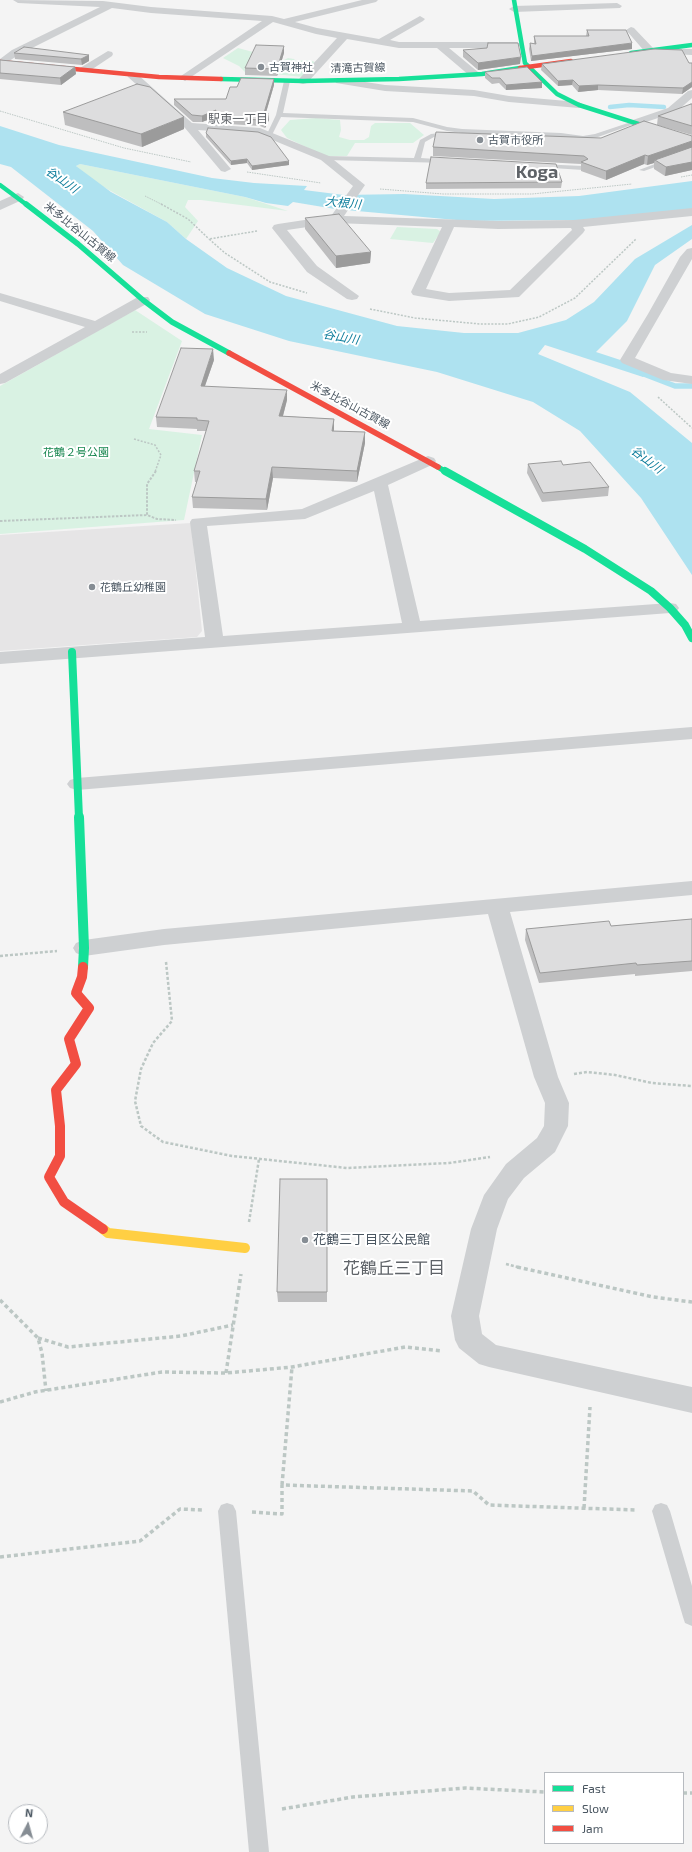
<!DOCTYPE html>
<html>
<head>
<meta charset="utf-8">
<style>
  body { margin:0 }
  #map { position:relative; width:692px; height:1852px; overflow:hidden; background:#f4f4f4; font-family:"Exo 2",sans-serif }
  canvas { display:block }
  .legend { position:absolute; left:544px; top:1772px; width:140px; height:72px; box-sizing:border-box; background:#fff; border:1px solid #b7bbc0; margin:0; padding:5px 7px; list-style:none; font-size:12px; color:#4a5661 }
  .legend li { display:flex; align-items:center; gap:8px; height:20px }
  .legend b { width:20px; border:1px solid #b7bbc0 }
  .north { position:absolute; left:8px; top:1804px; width:40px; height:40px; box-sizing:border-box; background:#fff; border:1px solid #b7bbc0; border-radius:50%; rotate:6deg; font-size:11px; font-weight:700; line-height:16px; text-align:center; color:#4a5661 }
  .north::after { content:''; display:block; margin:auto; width:14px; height:18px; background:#868d94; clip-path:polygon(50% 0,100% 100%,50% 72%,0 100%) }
</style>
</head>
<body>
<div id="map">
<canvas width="692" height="1852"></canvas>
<ul class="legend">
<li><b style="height:5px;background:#16e098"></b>Fast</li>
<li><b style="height:5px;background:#ffcf43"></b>Slow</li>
<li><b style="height:5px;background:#f24e42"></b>Jam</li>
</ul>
<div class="north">N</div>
</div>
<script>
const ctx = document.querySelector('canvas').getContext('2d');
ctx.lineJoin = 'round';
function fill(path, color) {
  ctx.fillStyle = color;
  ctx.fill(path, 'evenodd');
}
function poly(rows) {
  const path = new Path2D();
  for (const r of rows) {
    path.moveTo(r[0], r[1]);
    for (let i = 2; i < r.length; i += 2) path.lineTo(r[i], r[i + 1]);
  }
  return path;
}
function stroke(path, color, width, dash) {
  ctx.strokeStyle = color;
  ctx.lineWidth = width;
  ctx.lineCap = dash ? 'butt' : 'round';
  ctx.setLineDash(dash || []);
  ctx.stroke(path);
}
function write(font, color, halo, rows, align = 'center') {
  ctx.font = font + ' "Exo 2","Noto Sans JP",sans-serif';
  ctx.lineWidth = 4;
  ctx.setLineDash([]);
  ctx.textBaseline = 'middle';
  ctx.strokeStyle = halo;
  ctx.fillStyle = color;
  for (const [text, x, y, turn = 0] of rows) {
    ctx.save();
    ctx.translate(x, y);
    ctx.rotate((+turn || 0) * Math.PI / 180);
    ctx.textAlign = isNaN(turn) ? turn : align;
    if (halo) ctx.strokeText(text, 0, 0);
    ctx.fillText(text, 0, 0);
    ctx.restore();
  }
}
fill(poly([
  [191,523,202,631,197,637,0,651,0,535]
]), '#e6e5e6');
fill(poly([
  [238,48,253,52,252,53,258,57,251,74,245,72,239,66,223,58],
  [288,58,294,59,296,61,310,60,315,62,303,77,274,74,278,63],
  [316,118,340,120,341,130,339,137,350,140,364,140,369,137,371,126,375,123,410,123,424,135,413,143,355,143,347,156,325,156,287,138,281,130,290,120],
  [80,164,245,197,288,211,201,200,188,200,185,207,198,221,186,239,167,222,98,184,76,166],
  [397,227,437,229,441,232,433,243,390,239],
  [135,310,182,341,149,429,202,435,184,520,0,534,0,386]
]), '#d9f2e3');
fill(poly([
  [0,126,59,145,212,178,254,183,307,186,304,190,344,195,404,194,494,199,579,196,692,181,692,209,582,220,467,221,335,209,293,202,288,206,266,203,245,197,80,164,76,166,111,192,167,222,186,239,227,268,286,296,397,326,464,333,518,333,566,320,594,302,635,259,692,225,692,239,655,265,627,321,596,352,654,371,643,377,545,345,538,354,630,392,692,443,692,575,641,498,580,431,533,402,437,372,289,341,205,314,123,265,93,231,11,167,0,164]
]), '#aee2f0');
stroke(poly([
  [610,107,629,105,664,107]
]), '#aee2f0', 4.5);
stroke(poly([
  [636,371,675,386,692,386]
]), '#aee2f0', 5.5);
stroke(poly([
  [0,111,124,148,191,162],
  [247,172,321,183],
  [681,177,692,175],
  [380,189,443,194,532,194,632,184],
  [145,196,163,205]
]), '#bcc7c4', 1, [1.5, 1]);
stroke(poly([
  [161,204,188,219,209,239],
  [257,231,209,239,225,253,270,282,307,293],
  [370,309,415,318,480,324,508,324,539,317,575,298,636,239],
  [132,332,147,332],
  [658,397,692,428],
  [134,439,155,445,161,455,155,472]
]), '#bcc7c4', 1.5, [2, 1.5]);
stroke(poly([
  [156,471,147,484,147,515,157,519,176,520],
  [0,521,147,515]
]), '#bcc7c4', 2, [2.5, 1.5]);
stroke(poly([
  [0,956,57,951],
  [166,962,172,1021,153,1043,141,1069,135,1101,141,1126,163,1142,232,1156,347,1168,449,1163,490,1157],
  [574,1074,587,1072,615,1075,652,1083,692,1086],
  [249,1222,259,1159],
  [506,1264,521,1268]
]), '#bcc7c4', 2.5, [3, 2]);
stroke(poly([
  [517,1267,653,1297,692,1302],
  [0,1300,38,1338,42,1353,46,1391],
  [38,1338,68,1347,181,1336,233,1325],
  [226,1373,241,1274],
  [0,1402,35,1392,162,1372,226,1373,292,1367,405,1347,442,1351],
  [282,1485,292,1367],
  [584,1508,590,1407],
  [252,1512,282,1514,282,1485,473,1491,489,1505,636,1510],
  [0,1557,140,1541,180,1509,203,1510],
  [683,1793,692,1793],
  [282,1809,353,1797,465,1788,545,1792]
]), '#bcc7c4', 3.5, [4, 3]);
fill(poly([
  [287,79,290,81,283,113,413,118,447,127,462,129,561,133,583,136,595,134,634,121,637,123,598,137,583,140,561,137,462,133,447,131,413,122,281,117,272,135,268,135,267,134,276,115,284,81,287,79],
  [447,132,450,134,449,135,434,137,425,142,421,158,450,160,450,162,448,163,325,160,322,158,325,156,414,158,420,140,431,134,447,132],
  [692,150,692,154,644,171,639,170,692,150],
  [539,164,583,166,586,168,583,170,537,167,536,166,539,164],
  [227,1503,233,1505,236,1511,269,1852,249,1852,218,1511,221,1505,227,1503],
  [661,1503,667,1505,670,1511,692,1586,692,1626,685,1623,683,1617,652,1511,655,1505,661,1503]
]), '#ced0d2');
fill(poly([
  [13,0,103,1,151,7,272,16,284,19,362,0,378,0,376,2,295,22,317,28,379,39,420,16,425,19,423,21,390,40,399,42,517,42,522,45,517,48,449,48,478,72,479,74,478,76,474,77,470,76,437,48,399,48,347,39,307,83,303,84,299,83,298,81,299,79,337,38,316,34,273,22,185,81,180,78,181,76,262,21,151,13,112,8,20,54,3,65,0,64,0,59,12,50,100,7,18,3,13,0],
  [617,3,622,6,620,8,514,12,509,9,514,6,617,3],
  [631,27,634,28,653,48,692,49,692,55,646,53,626,30,631,27],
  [108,51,112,52,113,54,112,56,88,72,80,72,79,70,80,68,108,51],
  [132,72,136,73,192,123,260,128,329,156,365,185,344,216,498,221,574,220,692,208,692,216,583,227,585,230,583,233,519,297,449,301,418,296,413,295,411,292,442,227,335,223,287,230,317,266,359,296,357,299,352,300,347,299,307,272,272,228,274,225,278,224,331,216,353,186,321,160,258,134,198,130,231,169,225,172,221,171,185,128,128,77,127,75,132,72],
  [454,227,498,229,571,228,572,230,510,290,449,293,426,289,454,227],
  [340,78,385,85,474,90,509,96,579,102,584,105,579,108,509,102,474,96,385,91,336,83,335,81,336,79,340,78],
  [692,90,692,98,676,112,634,126,628,123,630,121,668,108,688,91,692,90],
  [18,193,24,197,22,200,0,210,0,201,18,193],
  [692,248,692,259,635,358,671,373,692,376,692,384,663,380,622,363,620,360,648,314,680,257,687,249,692,248],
  [0,293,95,321,138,297,148,297,150,300,148,303,102,329,5,383,0,384,0,374,85,327,0,301,0,293],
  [428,456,434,458,436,461,434,464,388,485,420,621,670,603,676,604,679,608,676,612,670,613,0,664,0,652,205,637,190,522,192,519,302,509,428,456],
  [374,491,402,623,223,636,207,526,305,519,374,491],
  [692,727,692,739,77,790,70,788,67,784,70,780,77,778,692,727],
  [692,881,692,895,510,912,558,1077,569,1103,568,1126,555,1152,524,1178,508,1199,497,1229,479,1316,482,1334,496,1345,692,1387,692,1413,489,1367,479,1364,459,1348,455,1340,451,1316,471,1229,484,1195,506,1164,537,1138,544,1126,545,1103,534,1077,488,914,164,945,84,956,76,953,73,948,76,943,84,940,164,929,692,881]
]), '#ced0d2');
stroke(poly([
  [514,0,525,63,557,94,579,105,692,141],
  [631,53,692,45],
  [221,79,303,81,399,79,482,74,520,68],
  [0,185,27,205]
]), '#16e098', 4.5);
stroke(poly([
  [26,204,78,244,143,300,172,322,229,353],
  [438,467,446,472]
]), '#16e098', 5.5);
stroke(poly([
  [445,471,585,549,651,591,670,608,685,625,692,638],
  [72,652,79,818]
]), '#16e098', 8);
stroke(poly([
  [79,817,84,948,83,967]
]), '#16e098', 10);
stroke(poly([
  [103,1229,108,1233,245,1248]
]), '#ffcf43', 10);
stroke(poly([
  [0,62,159,77,221,79],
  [520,68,571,61]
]), '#f24e42', 4.5);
stroke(poly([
  [229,353,438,467]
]), '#f24e42', 5.5);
stroke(poly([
  [83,967,82,977,76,993,89,1008,69,1039,76,1064,56,1090,60,1126,60,1156,49,1177,64,1202,103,1229]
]), '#f24e42', 10);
fill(poly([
  [587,30,632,49,531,61,529,49,530,43,534,44,534,36,586,36],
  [487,48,520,64,478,70,463,57,463,50],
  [14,53,89,55,89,61,82,65,15,59],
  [284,53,277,76,245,75,245,68],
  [0,60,75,67,76,74,61,85,0,79],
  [689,63,692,63,692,87,682,94,598,90,578,92,572,85,558,86,541,70,542,64],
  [485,72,542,82,542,88,506,90,499,83,492,84,485,78],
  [274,79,274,85,266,113,268,113,269,120,265,128,260,126,213,123,213,118,202,122,193,122,174,105,174,99,226,99,237,87],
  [692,104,692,135,657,125,658,116],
  [63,112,184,129,142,147,65,125],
  [206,133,289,165,252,170,247,163,231,165,206,137],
  [692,136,692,170,665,176,654,169,654,163,647,165,644,164,606,180,581,171,581,164,433,156,433,147,601,138],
  [562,182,561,188,426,189,426,183],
  [305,218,371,252,370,263,336,268,305,229],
  [214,360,205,386,287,400,283,416,334,419,334,431,365,432,365,443,357,482,273,478,267,510,193,508,192,497,197,482,195,482,194,471,206,431,197,431,197,429,157,427,156,417],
  [528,464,609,487,608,496,542,502,527,473],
  [692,919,692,971,635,976,635,974,539,983,525,940,526,929,611,926],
  [327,1179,327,1302,278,1302,277,1292]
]), '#bebebf');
fill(poly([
  [632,43,632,49,531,61,532,56],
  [284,46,284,53,277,76,277,69],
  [89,55,89,61,82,65,81,59],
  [521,57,520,64,478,70,478,63],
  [75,67,76,74,61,85,60,78],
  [274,79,274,85,264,119,264,113],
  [573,80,572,85,558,86,558,81],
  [542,82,542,88,506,90,506,85],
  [692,82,692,87,682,94,683,88],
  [598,85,598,90,578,92,579,86],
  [216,110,213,118,202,122,202,116],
  [268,113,269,120,265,128,265,122],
  [184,117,184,129,142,147,141,134],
  [692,141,692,149,655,160,654,163,647,165,648,156],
  [645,155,644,164,606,180,606,171],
  [247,159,247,163,231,165,231,161],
  [289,161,289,165,252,170,252,166],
  [692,162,692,170,665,176,666,167],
  [371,252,370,263,336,268,336,256],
  [213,349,214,360,201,397,201,386],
  [287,390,287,400,280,427,279,416],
  [334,419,334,429,332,441,332,431],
  [365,432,365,443,357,482,357,471],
  [272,467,273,478,267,510,266,499]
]), '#9b9b9b');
const building = poly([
  [587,30,626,30,632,43,532,56,530,43,536,44,534,36,589,36,587,30],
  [488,43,518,43,521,57,478,63,463,50,487,48,488,43],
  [256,45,284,46,277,69,245,68,256,45],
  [24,47,89,55,81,59,14,53,24,47],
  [654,49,682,50,689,63,692,63,692,82,683,88,598,85,579,86,573,80,558,81,542,64,654,49],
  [0,60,75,67,60,78,0,73,0,60],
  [527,67,542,82,506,85,500,78,492,78,485,72,527,67],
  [241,78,274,79,264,113,268,113,265,122,260,120,213,117,216,110,202,116,192,115,174,99,226,99,230,87,237,87,241,78],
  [137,84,150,87,184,117,141,134,63,112,137,84],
  [691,104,692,104,692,126,658,116,691,104],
  [644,121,692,136,692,141,648,156,645,155,606,171,581,162,588,159,584,156,433,147,436,132,601,138,644,121],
  [208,128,258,132,271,137,289,161,252,166,247,159,231,161,206,133,208,128],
  [692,147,692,162,666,167,655,160,692,147],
  [431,157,556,164,562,182,426,183,431,157],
  [339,214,371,252,336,256,305,218,339,214],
  [181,348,213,349,201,386,287,390,279,416,334,419,332,431,365,432,357,471,272,467,266,499,192,497,200,471,194,471,209,421,197,420,197,418,156,417,181,348],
  [561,461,563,465,590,462,609,487,543,493,528,464,561,461],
  [692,919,692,961,637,965,636,963,540,973,526,929,609,921,611,926,692,919],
  [280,1179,327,1179,327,1292,277,1292,280,1179]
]);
fill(building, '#ddddde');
stroke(building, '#9b9b9b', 1);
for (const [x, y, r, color] of [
  [261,67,4,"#868d94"],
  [480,140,4,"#868d94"],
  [92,587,4,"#868d94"],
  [305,1240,4,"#868d94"]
]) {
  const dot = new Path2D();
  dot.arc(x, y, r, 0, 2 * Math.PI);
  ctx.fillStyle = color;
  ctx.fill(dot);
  stroke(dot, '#fff', 1.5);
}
write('11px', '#4a5661', '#fff', [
  ["古賀神社",269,67],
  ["古賀市役所",488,140],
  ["花鶴丘幼稚園",100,587]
], 'left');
write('11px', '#4a5661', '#fff', [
  ["清滝古賀線",358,68,-1],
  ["米多比谷山古賀線",80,232,39],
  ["米多比谷山古賀線",350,405,28]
]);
write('11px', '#17864f', '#fff', [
  ["花鶴２号公園",76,452]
]);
write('12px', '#5f6368', '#fff', [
  ["駅東一丁目",238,119]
]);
write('italic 12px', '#0c7c9b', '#fff', [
  ["谷山川",62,180,35],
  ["大根川",343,203,6],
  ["谷山川",341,337,10],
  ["谷山川",647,460,37]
]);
write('13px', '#4a5661', '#fff', [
  ["花鶴三丁目区公民館",313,1240]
], 'left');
write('17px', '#5f6368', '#fff', [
  ["花鶴丘三丁目",394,1268]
]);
write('bold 18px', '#5f6368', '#fff', [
  ["Koga",537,172]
]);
</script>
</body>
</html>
